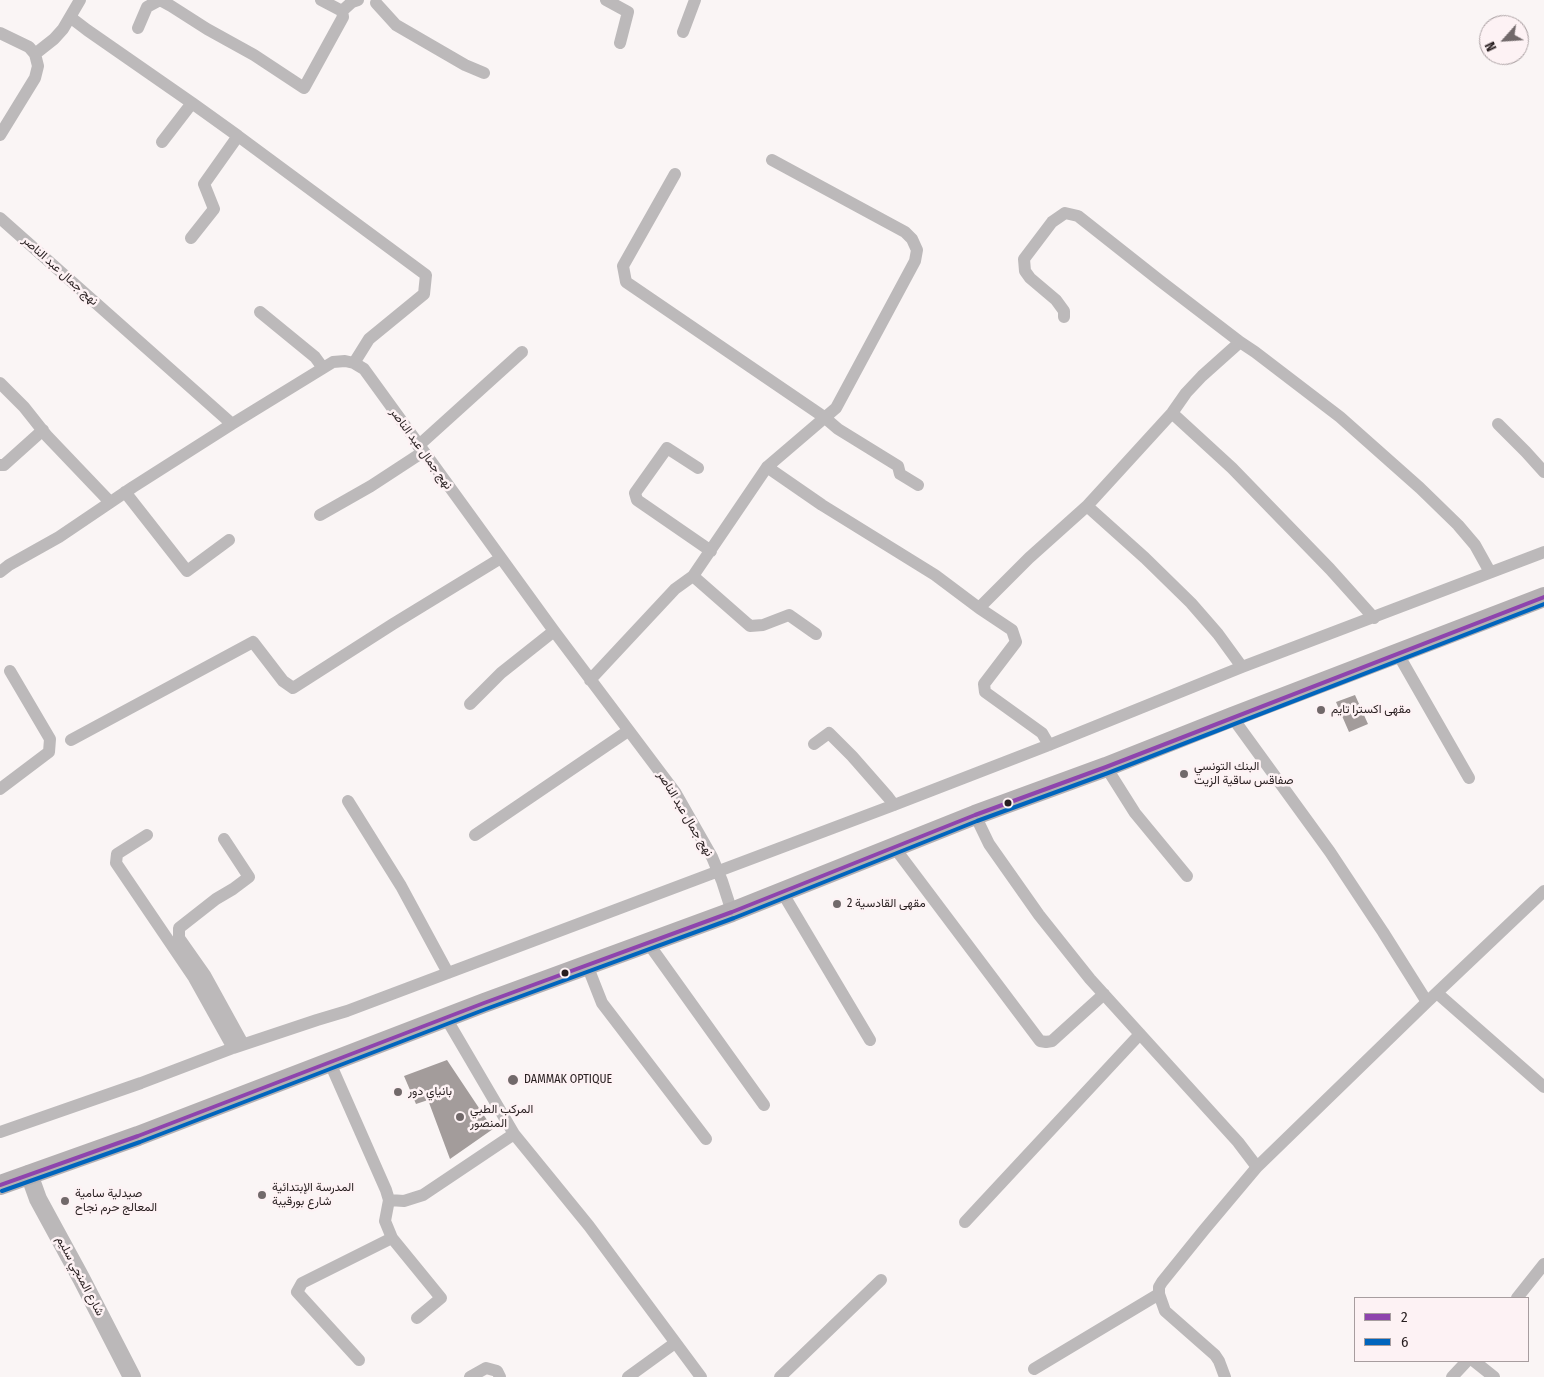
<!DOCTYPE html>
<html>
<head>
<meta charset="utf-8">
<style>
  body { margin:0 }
  #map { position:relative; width:1544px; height:1377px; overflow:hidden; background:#faf5f5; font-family:"Fira Sans Condensed",sans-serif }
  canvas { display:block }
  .legend { position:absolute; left:1354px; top:1297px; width:175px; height:65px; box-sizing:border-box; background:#fdf2f4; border:1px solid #a79d9f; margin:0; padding:6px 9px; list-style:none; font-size:15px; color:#271e1f }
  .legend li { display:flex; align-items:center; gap:10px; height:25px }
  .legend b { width:25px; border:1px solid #a79d9f }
  .north { position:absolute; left:1479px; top:15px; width:50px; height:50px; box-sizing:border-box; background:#fdf2f4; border:1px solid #a79d9f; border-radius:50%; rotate:244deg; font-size:14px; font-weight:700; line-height:20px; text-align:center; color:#271e1f }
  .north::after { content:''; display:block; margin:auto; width:18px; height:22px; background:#71696a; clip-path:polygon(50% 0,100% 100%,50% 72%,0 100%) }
</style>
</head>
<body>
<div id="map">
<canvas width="1544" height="1377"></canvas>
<ul class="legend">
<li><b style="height:6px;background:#8e44ad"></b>2</li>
<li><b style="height:6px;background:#0065bd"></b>6</li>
</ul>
<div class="north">N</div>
</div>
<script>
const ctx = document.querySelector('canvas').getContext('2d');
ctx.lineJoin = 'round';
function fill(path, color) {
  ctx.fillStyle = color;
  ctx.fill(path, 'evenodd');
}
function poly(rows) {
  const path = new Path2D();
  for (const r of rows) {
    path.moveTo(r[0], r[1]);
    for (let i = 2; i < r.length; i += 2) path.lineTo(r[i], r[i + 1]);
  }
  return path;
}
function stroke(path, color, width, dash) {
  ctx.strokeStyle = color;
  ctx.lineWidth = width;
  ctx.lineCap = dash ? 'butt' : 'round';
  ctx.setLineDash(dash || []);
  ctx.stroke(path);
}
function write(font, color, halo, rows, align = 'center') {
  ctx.font = font + ' "Fira Sans Condensed",Vazirmatn,sans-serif';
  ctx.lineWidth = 5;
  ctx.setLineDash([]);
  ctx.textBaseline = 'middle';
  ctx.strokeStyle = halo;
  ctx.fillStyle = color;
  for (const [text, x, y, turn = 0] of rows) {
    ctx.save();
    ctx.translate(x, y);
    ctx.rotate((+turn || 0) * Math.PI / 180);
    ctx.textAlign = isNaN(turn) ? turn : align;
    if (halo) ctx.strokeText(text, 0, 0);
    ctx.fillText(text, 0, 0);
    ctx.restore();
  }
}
fill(poly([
  [1355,695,1368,724,1349,732,1336,702],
  [447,1060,493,1129,450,1159,428,1100,416,1104,404,1076]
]), '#a39c9b');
stroke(poly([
  [321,0,342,11],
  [606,0,628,12,620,43],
  [376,3,396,25,465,65,484,73],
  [70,17,87,30,192,103],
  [138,28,147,7,160,0,171,6,207,29,254,55,304,88,343,17,342,11,352,2,358,0],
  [683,32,695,0],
  [0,33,29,47,35,54,38,66,35,78,0,135],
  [35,54,54,39,63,29,80,0],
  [162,142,192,103,238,136],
  [675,174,623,266,626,282,824,417,838,429,898,466,900,474,918,485],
  [0,218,232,424,333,362,345,361,354,363,364,369,554,631,675,792,712,857,722,881,732,912],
  [191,238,214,209,204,184,238,136,426,275,424,294,369,339,354,363],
  [260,312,315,357,323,368],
  [1064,317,1064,311,1056,300,1030,278,1025,271,1024,259,1052,222,1065,213,1078,216,1159,280,1240,342],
  [0,383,24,407,47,436,110,502],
  [1172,413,1232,468,1330,569,1374,618],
  [1498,424,1526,452,1544,472],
  [418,446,522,352],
  [0,465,4,465,43,430],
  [767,467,822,505,935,575,979,608,1029,558,1087,506],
  [698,468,667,448,635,493,637,500,711,551],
  [125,492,187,571,229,540],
  [320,515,371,486,423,452],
  [0,572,9,565,59,537,133,487,232,424],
  [693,576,750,626,763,625,789,615,816,634],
  [979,608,1012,630,1016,642,984,684,985,692,1042,733,1049,745],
  [1398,654,1469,778],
  [1242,667,1218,634,1191,603,1145,558,1087,506,1172,413,1186,393,1202,376,1240,342,1255,352,1340,417,1420,488,1458,525,1475,545,1490,572],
  [590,680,675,589,693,576,767,467,836,408,915,261,917,250,912,239,905,232,772,160],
  [470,704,501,673,554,631],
  [1232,717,1330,852,1383,932,1427,1002],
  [71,740,253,642,283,681,293,688,393,624,501,558],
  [814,744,829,733,852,756,888,797,894,805],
  [1106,767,1135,813,1187,876],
  [0,789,49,752,50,739,10,671],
  [348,801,401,886,448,973],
  [975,815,989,844,1039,915,1090,979,1238,1142,1257,1167],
  [147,835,117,854,116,863,194,978,233,1048],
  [475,835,628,731],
  [224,839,249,877,233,889,216,899,179,928,179,938,205,975,243,1044],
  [894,847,1040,1041,1046,1042,1052,1041,1104,994],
  [782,892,870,1040],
  [648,943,764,1105],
  [587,965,602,1003,706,1139],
  [1437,993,1544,1087],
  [446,1018,514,1134,589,1226,701,1377],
  [330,1063,386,1190,389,1200,385,1221,392,1238,302,1283,297,1292,359,1360],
  [0,1132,141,1083,233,1048,317,1020,347,1011,894,805,1049,745,1242,667,1544,552],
  [389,1200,404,1201,423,1195,514,1134],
  [965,1222,1140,1034],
  [392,1238,441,1298,417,1318],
  [1517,1298,1544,1264],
  [1474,1361,1494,1377],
  [1034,1369,1159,1294],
  [470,1377,486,1368,497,1371,500,1377],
  [628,1377,675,1343],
  [780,1377,881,1280],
  [1225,1377,1219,1361,1215,1355,1165,1311,1159,1294,1159,1287,1162,1282,1204,1230,1257,1167,1427,1002,1544,891],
  [1452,1377,1467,1361]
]), '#bcb9ba', 12);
stroke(poly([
  [29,1174,38,1199,81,1278,132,1377]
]), '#bbb8b9', 18);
stroke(poly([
  [0,1185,138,1136,484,1003,732,912,975,815,1106,767,1232,717,1544,597]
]), '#b4b0b2', 20);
stroke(poly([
  [0,1185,138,1136,484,1003,732,912,975,815,1106,767,1544,597]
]), '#8e44ad', 4);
stroke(poly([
  [2,1191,140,1142,486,1009,734,918,977,821,1108,773,1544,604]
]), '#0065bd', 4);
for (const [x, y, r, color] of [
  [1321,710,5,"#71696a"],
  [1184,774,5,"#71696a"],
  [1008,803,4.5,"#271e1f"],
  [837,904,5,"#71696a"],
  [565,973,4.5,"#271e1f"],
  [513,1080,6,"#71696a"],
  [398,1092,5,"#71696a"],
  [460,1117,5,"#71696a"],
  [262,1195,5,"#71696a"],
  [65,1201,5,"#71696a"]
]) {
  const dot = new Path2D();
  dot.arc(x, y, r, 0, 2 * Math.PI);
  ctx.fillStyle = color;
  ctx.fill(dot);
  stroke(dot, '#fdf2f4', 2);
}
write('12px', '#271e1f', '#fdf2f4', [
  ["نهج جمال عبد الناصر",60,271,42],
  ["نهج جمال عبد الناصر",421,449,54],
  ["نهج جمال عبد الناصر",685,814,59],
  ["شارع المنجي سليم",80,1276,62]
]);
write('12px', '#271e1f', '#fdf2f4', [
  ["مقهى اكسترا تايم",1331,710],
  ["البنك التونسي",1194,767],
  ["صفاقس ساقية الزيت",1194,781],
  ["مقهى القادسية 2",847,904],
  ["DAMMAK OPTIQUE",524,1080],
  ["بانياي دور",408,1092],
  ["المركب الطبي",470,1110],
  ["المنصور",470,1124],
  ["المدرسة الإبتدائية",272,1188],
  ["شارع بورقيبة",272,1202],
  ["صيدلية سامية",75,1194],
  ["المعالج حرم نجاح",75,1208]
], 'left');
</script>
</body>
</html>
